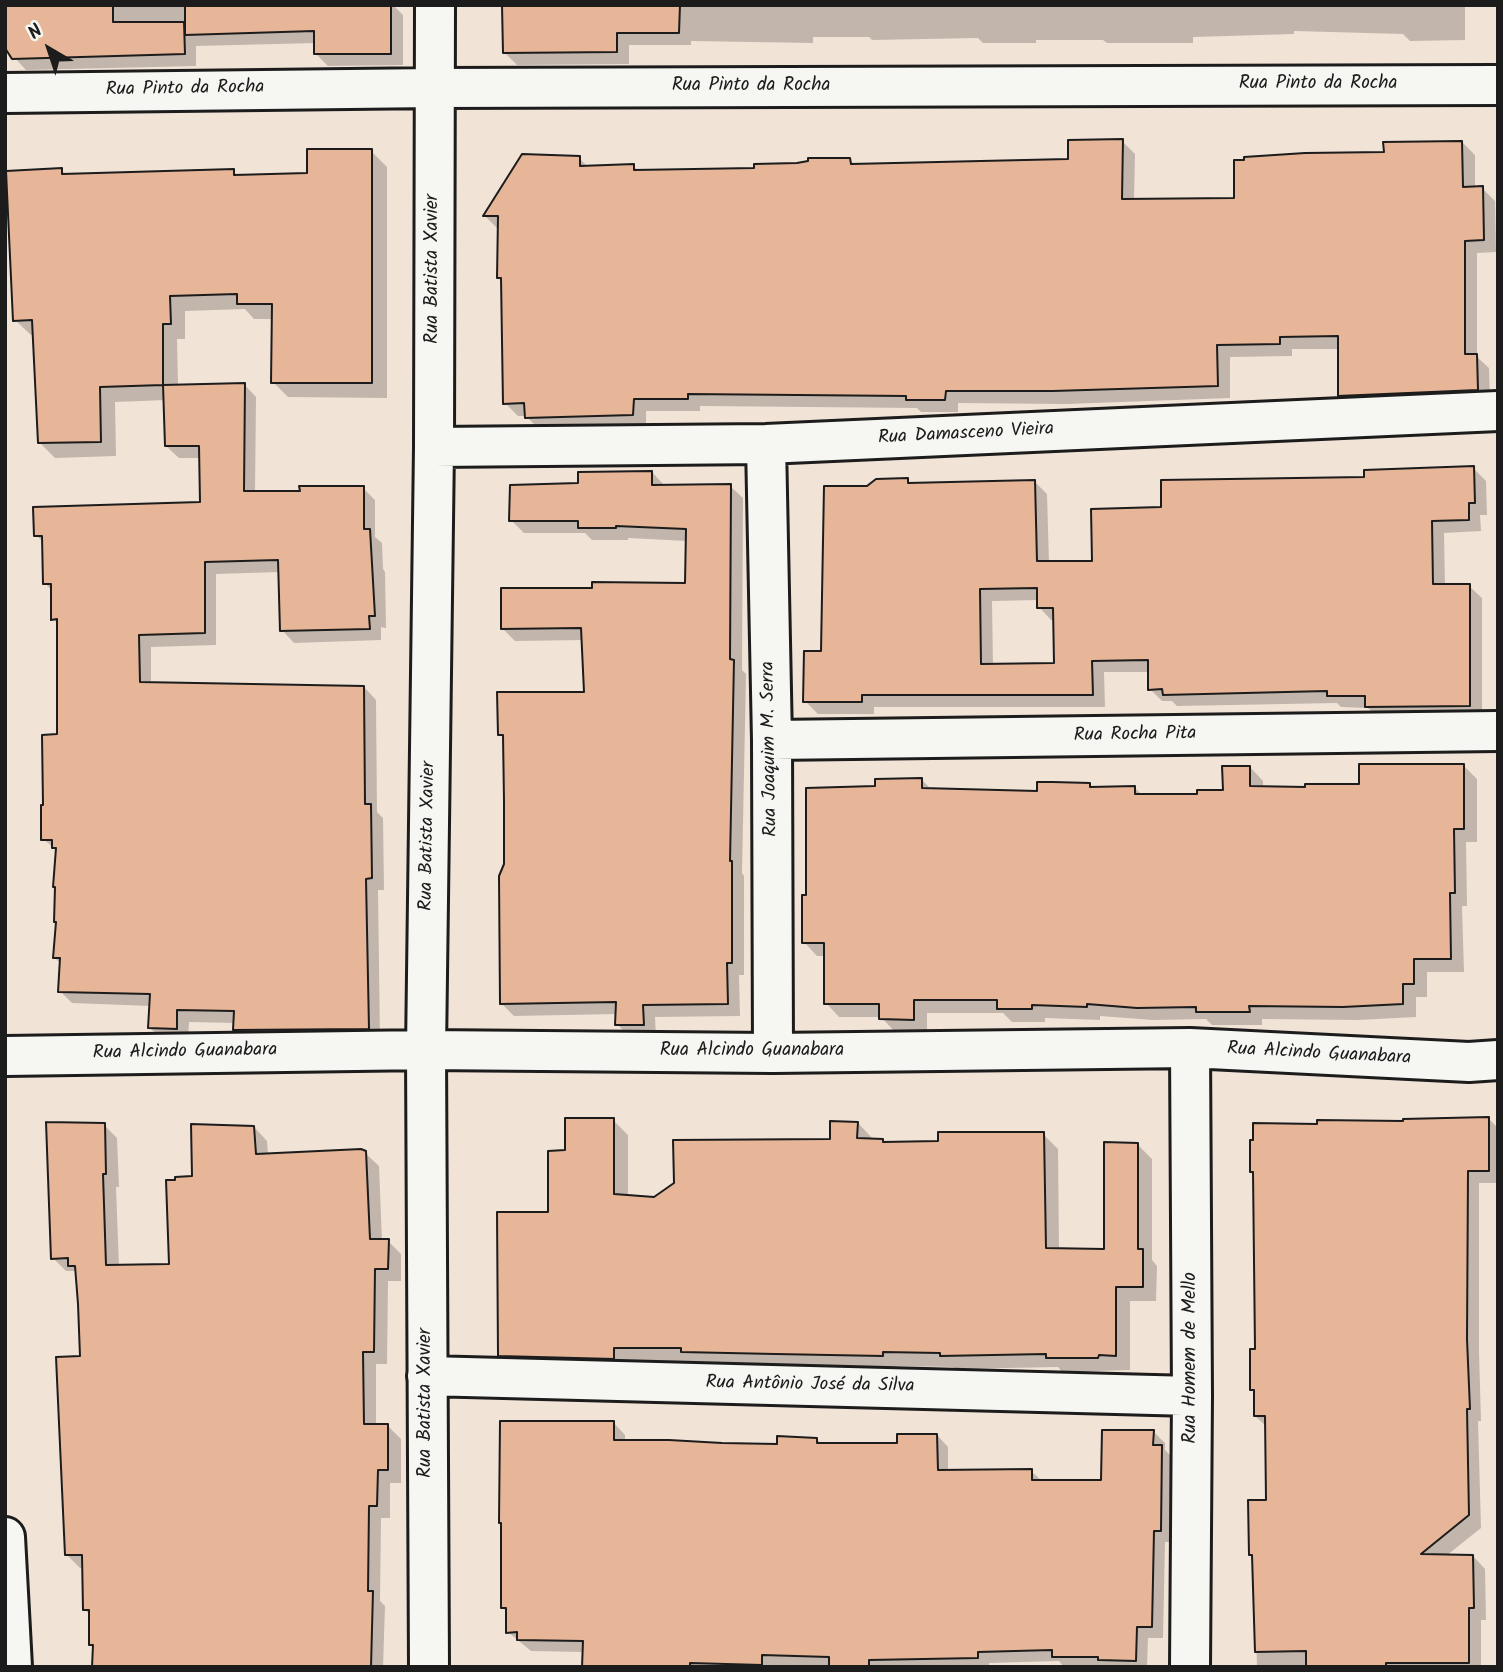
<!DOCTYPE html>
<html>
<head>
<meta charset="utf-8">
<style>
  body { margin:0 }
  #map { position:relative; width:1503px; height:1672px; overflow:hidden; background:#f2e3d7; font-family:Kalam,sans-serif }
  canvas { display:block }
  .frame { position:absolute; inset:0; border:7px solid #1c1c1c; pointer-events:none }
  .north { position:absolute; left:14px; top:14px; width:70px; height:70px; -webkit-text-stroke:5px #f6f6f2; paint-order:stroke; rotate:321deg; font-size:19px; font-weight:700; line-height:28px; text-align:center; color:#1c1c1c }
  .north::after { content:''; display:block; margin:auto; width:24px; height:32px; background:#1c1c1c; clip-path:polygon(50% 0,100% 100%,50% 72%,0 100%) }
</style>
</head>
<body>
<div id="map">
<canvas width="1503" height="1672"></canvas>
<div class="frame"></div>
<div class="north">N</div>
</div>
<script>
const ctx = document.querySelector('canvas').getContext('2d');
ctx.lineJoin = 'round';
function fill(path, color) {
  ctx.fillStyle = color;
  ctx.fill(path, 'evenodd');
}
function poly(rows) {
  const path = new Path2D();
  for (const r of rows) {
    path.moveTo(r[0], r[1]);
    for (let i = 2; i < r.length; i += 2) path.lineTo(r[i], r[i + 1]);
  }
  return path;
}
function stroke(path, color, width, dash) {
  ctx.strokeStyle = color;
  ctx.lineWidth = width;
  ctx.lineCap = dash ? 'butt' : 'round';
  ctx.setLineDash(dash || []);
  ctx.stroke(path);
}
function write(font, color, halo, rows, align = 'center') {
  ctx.font = font + ' Kalam,sans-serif';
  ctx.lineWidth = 6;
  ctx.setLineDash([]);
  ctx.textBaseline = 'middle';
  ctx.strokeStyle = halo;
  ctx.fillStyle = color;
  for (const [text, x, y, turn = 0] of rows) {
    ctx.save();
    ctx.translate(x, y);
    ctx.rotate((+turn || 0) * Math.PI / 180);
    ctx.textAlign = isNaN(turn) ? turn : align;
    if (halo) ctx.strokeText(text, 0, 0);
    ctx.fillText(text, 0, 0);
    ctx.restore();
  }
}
fill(poly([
  [5,5,393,5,403,15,403,65,328,66,316,54,316,43,196,46,196,66,26,70,14,57],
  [503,5,1465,5,1465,40,1410,41,1403,34,1294,31,1294,34,1193,37,1193,43,1107,43,1103,40,1036,40,1036,43,983,43,978,38,872,40,869,37,813,37,813,43,691,41,691,45,629,45,629,64,517,65,505,53],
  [1122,141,1135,154,1134,200,1236,199,1385,154,1462,142,1475,155,1475,188,1482,188,1495,201,1496,252,1477,253,1477,357,1489,368,1490,402,1353,409,1340,396,1340,349,1292,349,1292,356,1230,357,1230,398,1067,404,958,403,958,412,921,412,917,408,700,406,700,411,646,411,646,428,540,430,526,416,518,416,505,403,502,281,499,277,498,229,485,216,522,156,579,158,588,167,633,166,639,171,756,170,850,160,856,166,1070,160],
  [371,151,387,167,387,398,288,397,273,382,273,319,254,319,245,309,185,311,185,339,177,339,178,386,244,384,256,397,255,493,301,492,363,488,375,500,375,537,382,543,383,569,385,572,386,628,381,627,381,640,294,643,282,630,280,572,216,574,216,645,151,647,151,684,364,687,376,700,377,812,383,818,384,890,378,890,380,1041,247,1041,235,1029,235,1023,189,1022,188,1040,163,1040,150,1028,151,1006,72,1003,60,991,61,964,55,958,57,923,56,922,58,851,43,839,45,807,59,736,58,624,53,619,52,591,45,583,44,543,36,535,202,504,201,458,179,458,166,446,166,400,115,402,116,456,55,458,39,442,35,335,31,335,15,320,61,170,67,176,233,171,239,177,309,175],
  [1473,468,1486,481,1487,515,1480,515,1481,531,1444,533,1445,586,1469,586,1482,598,1482,718,1379,719,1368,708,1341,707,1337,703,1177,706,1172,701,1162,701,1150,689,1150,672,1104,672,1105,707,874,707,874,714,818,714,805,701,823,653,867,488,907,480,912,485,1035,482,1047,494,1049,563,1093,563,1163,509,1366,479],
  [1039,600,1039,607,1051,620,1055,620,1056,665,993,666,992,601],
  [652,472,664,485,730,486,743,498,742,670,746,674,742,873,744,876,744,975,739,975,740,1016,655,1017,656,1037,630,1037,617,1024,617,1014,514,1016,501,1003,506,864,505,739,500,734,586,694,584,640,515,641,502,628,594,590,687,585,687,541,628,538,628,540,592,540,585,533,524,533,511,520,580,485],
  [1464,766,1477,779,1477,842,1466,842,1467,906,1462,906,1464,972,1427,972,1427,997,1416,997,1416,1017,1358,1020,1262,1019,1262,1025,1212,1025,1206,1019,1152,1020,1100,1016,1100,1020,1045,1018,1045,1022,1012,1022,1003,1013,927,1013,927,1033,895,1032,881,1017,839,1017,826,1003,826,956,817,956,804,942,807,897,877,788,922,780,932,790,1038,793,1089,784,1094,788,1135,788,1143,796,1199,796,1225,791,1250,767,1263,781,1263,788,1361,786],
  [1488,1118,1498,1128,1498,1183,1479,1183,1479,1352,1481,1421,1478,1421,1481,1528,1446,1556,1473,1556,1485,1569,1486,1620,1481,1620,1481,1667,1257,1667,1254,1558,1251,1554,1267,1502,1267,1427,1255,1416,1256,1394,1252,1390,1257,1351,1405,1123],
  [613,1120,628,1135,628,1197,655,1198,831,1141,858,1123,872,1138,872,1141,883,1141,885,1144,940,1143,1043,1134,1058,1149,1059,1250,1105,1251,1137,1144,1152,1159,1152,1260,1157,1266,1156,1301,1130,1301,1130,1370,1062,1372,1058,1367,956,1369,953,1367,897,1366,897,1370,698,1366,694,1362,628,1362,628,1373,514,1370,500,1355,550,1214,566,1152],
  [104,1125,117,1138,119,1187,116,1187,119,1267,171,1266,194,1178,254,1127,267,1141,268,1155,365,1153,379,1166,382,1241,388,1241,401,1254,401,1281,388,1281,387,1364,376,1364,376,1426,388,1426,401,1439,401,1483,390,1483,390,1518,381,1518,380,1601,385,1606,383,1667,94,1667,91,1616,85,1610,84,1568,80,1568,66,1554,81,1358,77,1273,75,1271,66,1271,53,1258],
  [614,1423,625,1435,625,1442,779,1446,817,1439,822,1445,899,1445,937,1435,948,1447,948,1472,1031,1471,1042,1481,1103,1481,1154,1432,1165,1443,1165,1450,1173,1458,1172,1542,1165,1542,1163,1638,1148,1638,1147,1667,1064,1667,1059,1661,989,1663,989,1667,584,1667,584,1652,531,1651,508,1632,508,1613,502,1607]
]), '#0003');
const building = poly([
  [5,5,113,5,113,22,184,22,185,54,12,59,5,48,5,5],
  [185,5,391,5,391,54,314,54,314,31,185,35,185,5],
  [502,5,680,5,679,33,617,33,617,52,503,53,502,5],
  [1123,139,1122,199,1234,198,1234,160,1244,160,1244,157,1305,153,1384,152,1383,142,1462,141,1463,187,1483,186,1484,240,1465,241,1465,354,1477,354,1478,390,1338,396,1338,336,1280,337,1280,344,1217,345,1218,386,1053,391,946,391,945,400,906,400,906,396,688,394,688,399,634,399,633,415,525,418,524,403,503,404,501,278,497,278,498,216,483,216,522,154,580,156,580,166,634,164,634,170,754,168,754,164,797,163,808,161,808,158,850,158,851,164,1068,159,1068,140,1123,139],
  [307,149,372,149,372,383,271,383,272,304,237,304,237,294,170,296,171,324,163,324,163,385,100,387,101,442,38,443,32,320,13,321,6,171,62,168,62,174,234,169,234,175,307,173,307,149],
  [245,383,244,491,300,491,299,486,364,486,364,529,370,529,375,616,369,616,370,629,280,631,278,560,205,562,205,633,139,635,140,682,364,686,365,804,371,804,372,878,366,879,369,1029,233,1030,234,1011,177,1010,177,1029,148,1028,150,994,58,992,60,958,53,958,56,922,54,922,55,887,53,887,56,848,52,848,52,840,41,840,41,805,43,805,42,735,57,734,57,619,51,620,51,584,43,584,42,536,34,536,33,507,200,502,199,446,165,446,163,385,245,383],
  [1474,466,1475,503,1469,503,1469,520,1432,521,1433,584,1470,584,1470,706,1365,707,1365,696,1327,696,1327,691,1163,695,1162,689,1148,690,1148,660,1092,661,1093,695,862,695,862,702,803,702,804,651,821,651,824,486,867,486,876,479,908,478,908,483,1035,480,1037,561,1092,561,1091,509,1161,507,1161,480,1364,477,1364,470,1474,466],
  [1037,588,1037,608,1053,608,1054,663,981,664,980,589,1037,588],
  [652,471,652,485,731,484,730,659,734,660,730,861,732,861,732,963,727,963,728,1004,643,1005,644,1025,615,1025,616,1002,500,1004,499,876,504,864,504,801,503,735,498,735,497,692,584,692,581,628,501,629,501,588,592,588,592,582,685,583,686,529,616,526,616,528,578,528,578,521,509,521,510,485,578,483,578,472,652,471],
  [1359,764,1464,764,1464,829,1454,829,1455,893,1450,893,1451,959,1414,959,1414,984,1403,984,1403,1004,1343,1007,1249,1006,1250,1012,1196,1012,1196,1007,1137,1008,1087,1004,1087,1007,1032,1005,1032,1009,997,1009,997,1000,914,1000,914,1020,879,1019,879,1004,824,1004,824,943,802,943,802,895,806,895,806,788,875,786,875,779,922,778,922,788,1037,791,1037,782,1053,782,1090,783,1090,787,1135,786,1135,794,1197,794,1197,790,1223,790,1222,766,1250,766,1250,786,1305,787,1305,784,1359,784,1359,764],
  [1489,1117,1489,1171,1468,1171,1467,1339,1470,1409,1467,1409,1469,1515,1421,1554,1473,1555,1474,1608,1469,1608,1469,1663,1386,1663,1386,1667,1306,1667,1306,1651,1255,1652,1252,1555,1249,1555,1248,1500,1266,1500,1265,1416,1254,1416,1254,1390,1250,1390,1250,1349,1255,1349,1253,1172,1250,1172,1250,1140,1253,1140,1253,1123,1317,1124,1317,1120,1403,1121,1403,1119,1489,1117],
  [565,1118,614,1118,614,1194,654,1197,674,1183,673,1140,830,1139,830,1121,858,1122,857,1138,883,1139,883,1142,938,1141,938,1132,1044,1132,1046,1248,1104,1249,1104,1142,1138,1143,1138,1249,1143,1249,1143,1287,1116,1287,1116,1356,1099,1355,1098,1358,1046,1358,1046,1354,940,1356,940,1353,883,1352,883,1356,775,1354,681,1352,681,1348,614,1348,614,1359,498,1356,497,1212,548,1212,548,1151,565,1150,565,1118],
  [46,1122,105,1123,106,1174,103,1174,106,1265,169,1264,166,1180,175,1180,175,1177,192,1176,191,1124,254,1126,256,1154,361,1149,366,1151,370,1239,389,1239,388,1269,375,1269,374,1352,363,1352,364,1424,388,1424,388,1470,378,1470,377,1506,369,1506,368,1591,373,1591,371,1667,92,1667,93,1645,89,1645,89,1610,83,1610,82,1555,65,1555,56,1357,80,1356,78,1304,75,1266,68,1266,68,1258,51,1259,46,1122],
  [500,1421,614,1421,614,1440,669,1440,722,1443,777,1444,777,1436,817,1438,817,1443,897,1443,897,1434,937,1434,938,1470,1032,1469,1032,1480,1101,1480,1102,1430,1154,1430,1153,1445,1162,1445,1161,1531,1154,1531,1152,1627,1137,1627,1136,1661,1098,1660,1098,1657,1052,1657,1052,1650,978,1652,978,1658,869,1660,869,1666,829,1666,829,1657,762,1655,762,1665,690,1663,690,1666,582,1667,583,1641,517,1640,517,1632,506,1633,506,1608,501,1608,501,1523,499,1523,500,1421]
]);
fill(building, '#e7b698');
stroke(building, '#1c1c1c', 2);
const minor = poly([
  [5,93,435,88,1498,85],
  [766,444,772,740,773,1053],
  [434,447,766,444,1498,411],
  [772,740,1498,731],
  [1190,1048,1192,1396,1190,1667],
  [5,1056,426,1050,773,1053,1190,1048,1469,1062,1498,1060],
  [427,1376,1192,1396],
  [5,1537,12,1667],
  [429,1667,426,1050,434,447,435,5]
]);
stroke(minor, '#1c1c1c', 44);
stroke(minor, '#f6f6f2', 38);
write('19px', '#1c1c1c', '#f6f6f2', [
  ["Rua Pinto da Rocha",1318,85],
  ["Rua Pinto da Rocha",751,87],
  ["Rua Pinto da Rocha",185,90,-1],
  ["Rua Batista Xavier",434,269,-90],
  ["Rua Damasceno Vieira",966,435,-3],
  ["Rua Rocha Pita",1135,736,-1],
  ["Rua Joaquim M. Serra",771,749,-91],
  ["Rua Batista Xavier",429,836,-89],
  ["Rua Alcindo Guanabara",752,1052],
  ["Rua Alcindo Guanabara",185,1053,-1],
  ["Rua Alcindo Guanabara",1319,1055,3],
  ["Rua Homem de Mello",1192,1358,-90],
  ["Rua Antônio José da Silva",810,1386,1],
  ["Rua Batista Xavier",427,1403,-90]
]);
</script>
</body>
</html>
